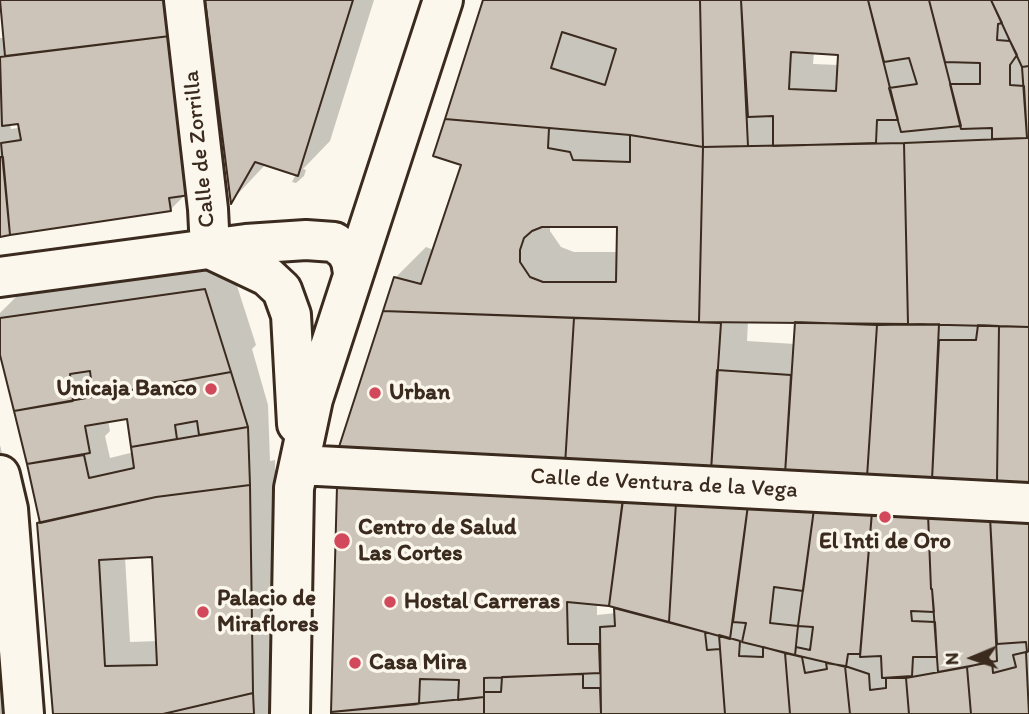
<!DOCTYPE html>
<html>
<head>
<meta charset="utf-8">
<style>
  body { margin:0 }
  #map { position:relative; width:1029px; height:714px; overflow:hidden; background:#fbf7ec; font-family:Itim,sans-serif }
  canvas { display:block }
  .north { position:absolute; left:938px; top:623px; width:70px; height:70px; -webkit-text-stroke:5px #fbf7ec; paint-order:stroke; rotate:268deg; font-size:19px; font-weight:700; line-height:28px; text-align:center; color:#3b2a1e }
  .north::after { content:''; display:block; margin:auto; width:24px; height:32px; background:#3b2a1e; clip-path:polygon(50% 0,100% 100%,50% 72%,0 100%) }
</style>
</head>
<body>
<div id="map">
<canvas width="1029" height="714"></canvas>
<div class="north">N</div>
</div>
<script>
const ctx = document.querySelector('canvas').getContext('2d');
ctx.lineJoin = 'round';
function fill(path, color) {
  ctx.fillStyle = color;
  ctx.fill(path, 'evenodd');
}
function poly(rows) {
  const path = new Path2D();
  for (const r of rows) {
    path.moveTo(r[0], r[1]);
    for (let i = 2; i < r.length; i += 2) path.lineTo(r[i], r[i + 1]);
  }
  return path;
}
function stroke(path, color, width, dash) {
  ctx.strokeStyle = color;
  ctx.lineWidth = width;
  ctx.lineCap = dash ? 'butt' : 'round';
  ctx.setLineDash(dash || []);
  ctx.stroke(path);
}
function write(font, color, halo, rows, align = 'center') {
  ctx.font = font + ' Itim,sans-serif';
  ctx.lineWidth = 7;
  ctx.setLineDash([]);
  ctx.textBaseline = 'middle';
  ctx.strokeStyle = halo;
  ctx.fillStyle = color;
  for (const [text, x, y, turn = 0] of rows) {
    ctx.save();
    ctx.translate(x, y);
    ctx.rotate((+turn || 0) * Math.PI / 180);
    ctx.textAlign = isNaN(turn) ? turn : align;
    if (halo) ctx.strokeText(text, 0, 0);
    ctx.fillText(text, 0, 0);
    ctx.restore();
  }
}
fill(poly([
  [0,0,193,0,186,194,170,210,0,235,0,38,5,38],
  [20,122,18,128,11,129,10,123],
  [207,0,374,0,330,141,303,169,306,170,304,176,296,183,292,182,296,174,266,164,232,200],
  [485,0,1029,0,1029,481,789,472,1029,487,1029,714,333,714,341,448,395,278,426,247,434,250,463,164,435,155],
  [814,52,840,54,839,65,813,64],
  [550,225,619,225,618,252,574,252,561,247,550,231],
  [748,321,797,321,795,344,747,341],
  [597,602,618,607,616,613,597,615],
  [230,264,256,345,252,349,268,405,270,461,275,460,279,714,55,714,41,521,0,347,0,313,19,294],
  [129,417,134,452,110,458,105,436,110,431,108,420],
  [154,555,158,641,130,642,125,557],
  [0,445,10,485,31,714,0,714]
]), '#0003');
const building = poly([
  [0,0,165,0,170,36,5,56,0,0],
  [205,0,353,0,298,176,255,162,231,204,205,0],
  [483,0,700,0,703,147,630,135,445,119,483,0],
  [562,32,616,49,605,85,551,68,562,32],
  [700,0,741,0,748,146,703,147,700,0],
  [741,0,868,0,898,120,877,120,876,143,773,146,773,116,748,117,741,0],
  [791,52,838,55,836,91,789,89,791,52],
  [868,0,929,0,961,126,901,132,889,88,917,84,909,58,884,62,868,0],
  [929,0,991,0,1002,23,998,24,997,40,1010,41,1017,55,1010,65,1010,85,1024,86,1027,138,992,139,992,128,961,129,950,84,980,84,980,63,945,62,929,0],
  [991,0,1029,0,1029,66,1022,67,991,0],
  [170,36,190,195,169,198,171,211,10,235,1,143,21,140,18,124,2,126,0,57,170,36],
  [1029,66,1029,138,1027,138,1022,67,1029,66],
  [445,119,549,128,548,148,570,152,573,160,630,162,630,135,703,147,699,322,383,311,394,277,421,284,461,165,433,156,445,119],
  [542,227,617,227,616,282,543,282,530,277,520,262,520,250,524,238,532,231,542,227],
  [1027,138,1029,138,1029,327,908,324,904,143,1027,138],
  [904,143,908,324,699,322,703,147,904,143],
  [0,157,3,157,10,235,0,237,0,157],
  [205,289,231,372,93,397,90,371,70,374,73,401,14,411,0,355,0,318,205,289],
  [383,311,574,318,565,465,338,450,383,311],
  [574,318,721,323,711,471,565,465,574,318],
  [795,322,877,325,867,477,785,474,795,322],
  [939,324,932,480,867,477,877,325,939,324],
  [978,325,999,326,997,482,932,480,939,340,976,340,978,325],
  [999,326,1029,327,1029,483,997,482,999,326],
  [717,370,791,375,785,474,711,471,717,370],
  [231,372,248,427,199,435,197,421,175,425,177,439,131,447,127,419,85,426,90,453,27,464,14,411,231,372],
  [248,427,250,485,156,497,40,523,27,464,84,455,89,478,134,468,131,447,248,427],
  [250,485,253,693,163,714,53,714,37,523,156,497,250,485],
  [152,557,157,665,105,666,99,560,152,557],
  [337,486,623,500,609,606,567,602,568,644,599,644,600,673,484,678,484,697,458,700,459,680,420,679,419,704,331,712,337,486],
  [623,498,676,502,669,622,609,606,623,498],
  [676,502,748,505,730,639,669,622,676,502],
  [748,505,814,509,803,591,774,587,770,623,798,626,795,655,742,642,746,623,733,622,748,505],
  [814,509,872,512,860,654,848,654,846,667,795,655,796,647,810,650,813,627,798,626,814,509],
  [872,512,928,514,931,589,932,589,934,612,911,611,912,621,935,622,937,657,913,657,912,676,882,678,881,656,860,657,872,512],
  [928,514,990,517,997,661,938,672,932,589,931,589,928,514],
  [990,517,1029,518,1029,651,1027,652,1026,642,997,644,990,517],
  [614,608,705,632,707,650,720,649,725,714,601,714,600,627,615,626,614,608],
  [719,635,740,641,739,656,763,657,763,647,785,653,790,714,725,714,719,635],
  [1026,652,1029,714,971,714,967,667,992,661,993,673,1016,667,1013,655,1026,652],
  [785,653,802,657,805,673,827,669,826,663,845,666,850,714,790,714,785,653],
  [845,666,869,674,870,690,886,688,886,678,906,678,909,714,850,714,845,666],
  [967,667,971,714,909,714,906,678,967,667],
  [583,674,583,688,600,688,601,714,484,714,484,692,501,692,502,677,583,674],
  [253,693,254,714,163,714,253,693],
  [484,697,484,714,331,714,331,712,484,697]
]);
fill(building, '#ccc4b9');
stroke(building, '#3b2a1e', 2);
const minor = poly([
  [184,0,208,209,210,249],
  [210,249,267,276,282,290,291,315,297,424],
  [0,277,246,244,306,240,334,242,346,251,351,261,353,273],
  [299,465,1029,503],
  [0,475,8,509,24,714],
  [290,714,294,488,313,399,443,0]
]);
stroke(minor, '#3b2a1e', 44);
stroke(minor, '#fbf7ec', 38);
for (const [x, y, r, color] of [
  [211,389,7,"#d1495b"],
  [375,393,7,"#d1495b"],
  [885,517,7,"#d1495b"],
  [342,541,9,"#d1495b"],
  [390,602,7,"#d1495b"],
  [203,612,7,"#d1495b"],
  [355,663,7,"#d1495b"]
]) {
  const dot = new Path2D();
  dot.arc(x, y, r, 0, 2 * Math.PI);
  ctx.fillStyle = color;
  ctx.fill(dot);
  stroke(dot, '#fbf7ec', 2.5);
}
write('23px', '#3b2a1e', '#fbf7ec', [
  ["Calle de Zorrilla",200,149,-96],
  ["Calle de Ventura de la Vega",664,484,3]
]);
write('bold 23px', '#3b2a1e', '#fbf7ec', [
  ["Unicaja Banco",197,389,"right"],
  ["Urban",389,393],
  ["Centro de Salud",358,528],
  ["Las Cortes",358,554],
  ["El Inti de Oro",885,542,"center"],
  ["Palacio de",217,599],
  ["Miraflores",217,625],
  ["Hostal Carreras",404,602],
  ["Casa Mira",369,663]
], 'left');
</script>
</body>
</html>
